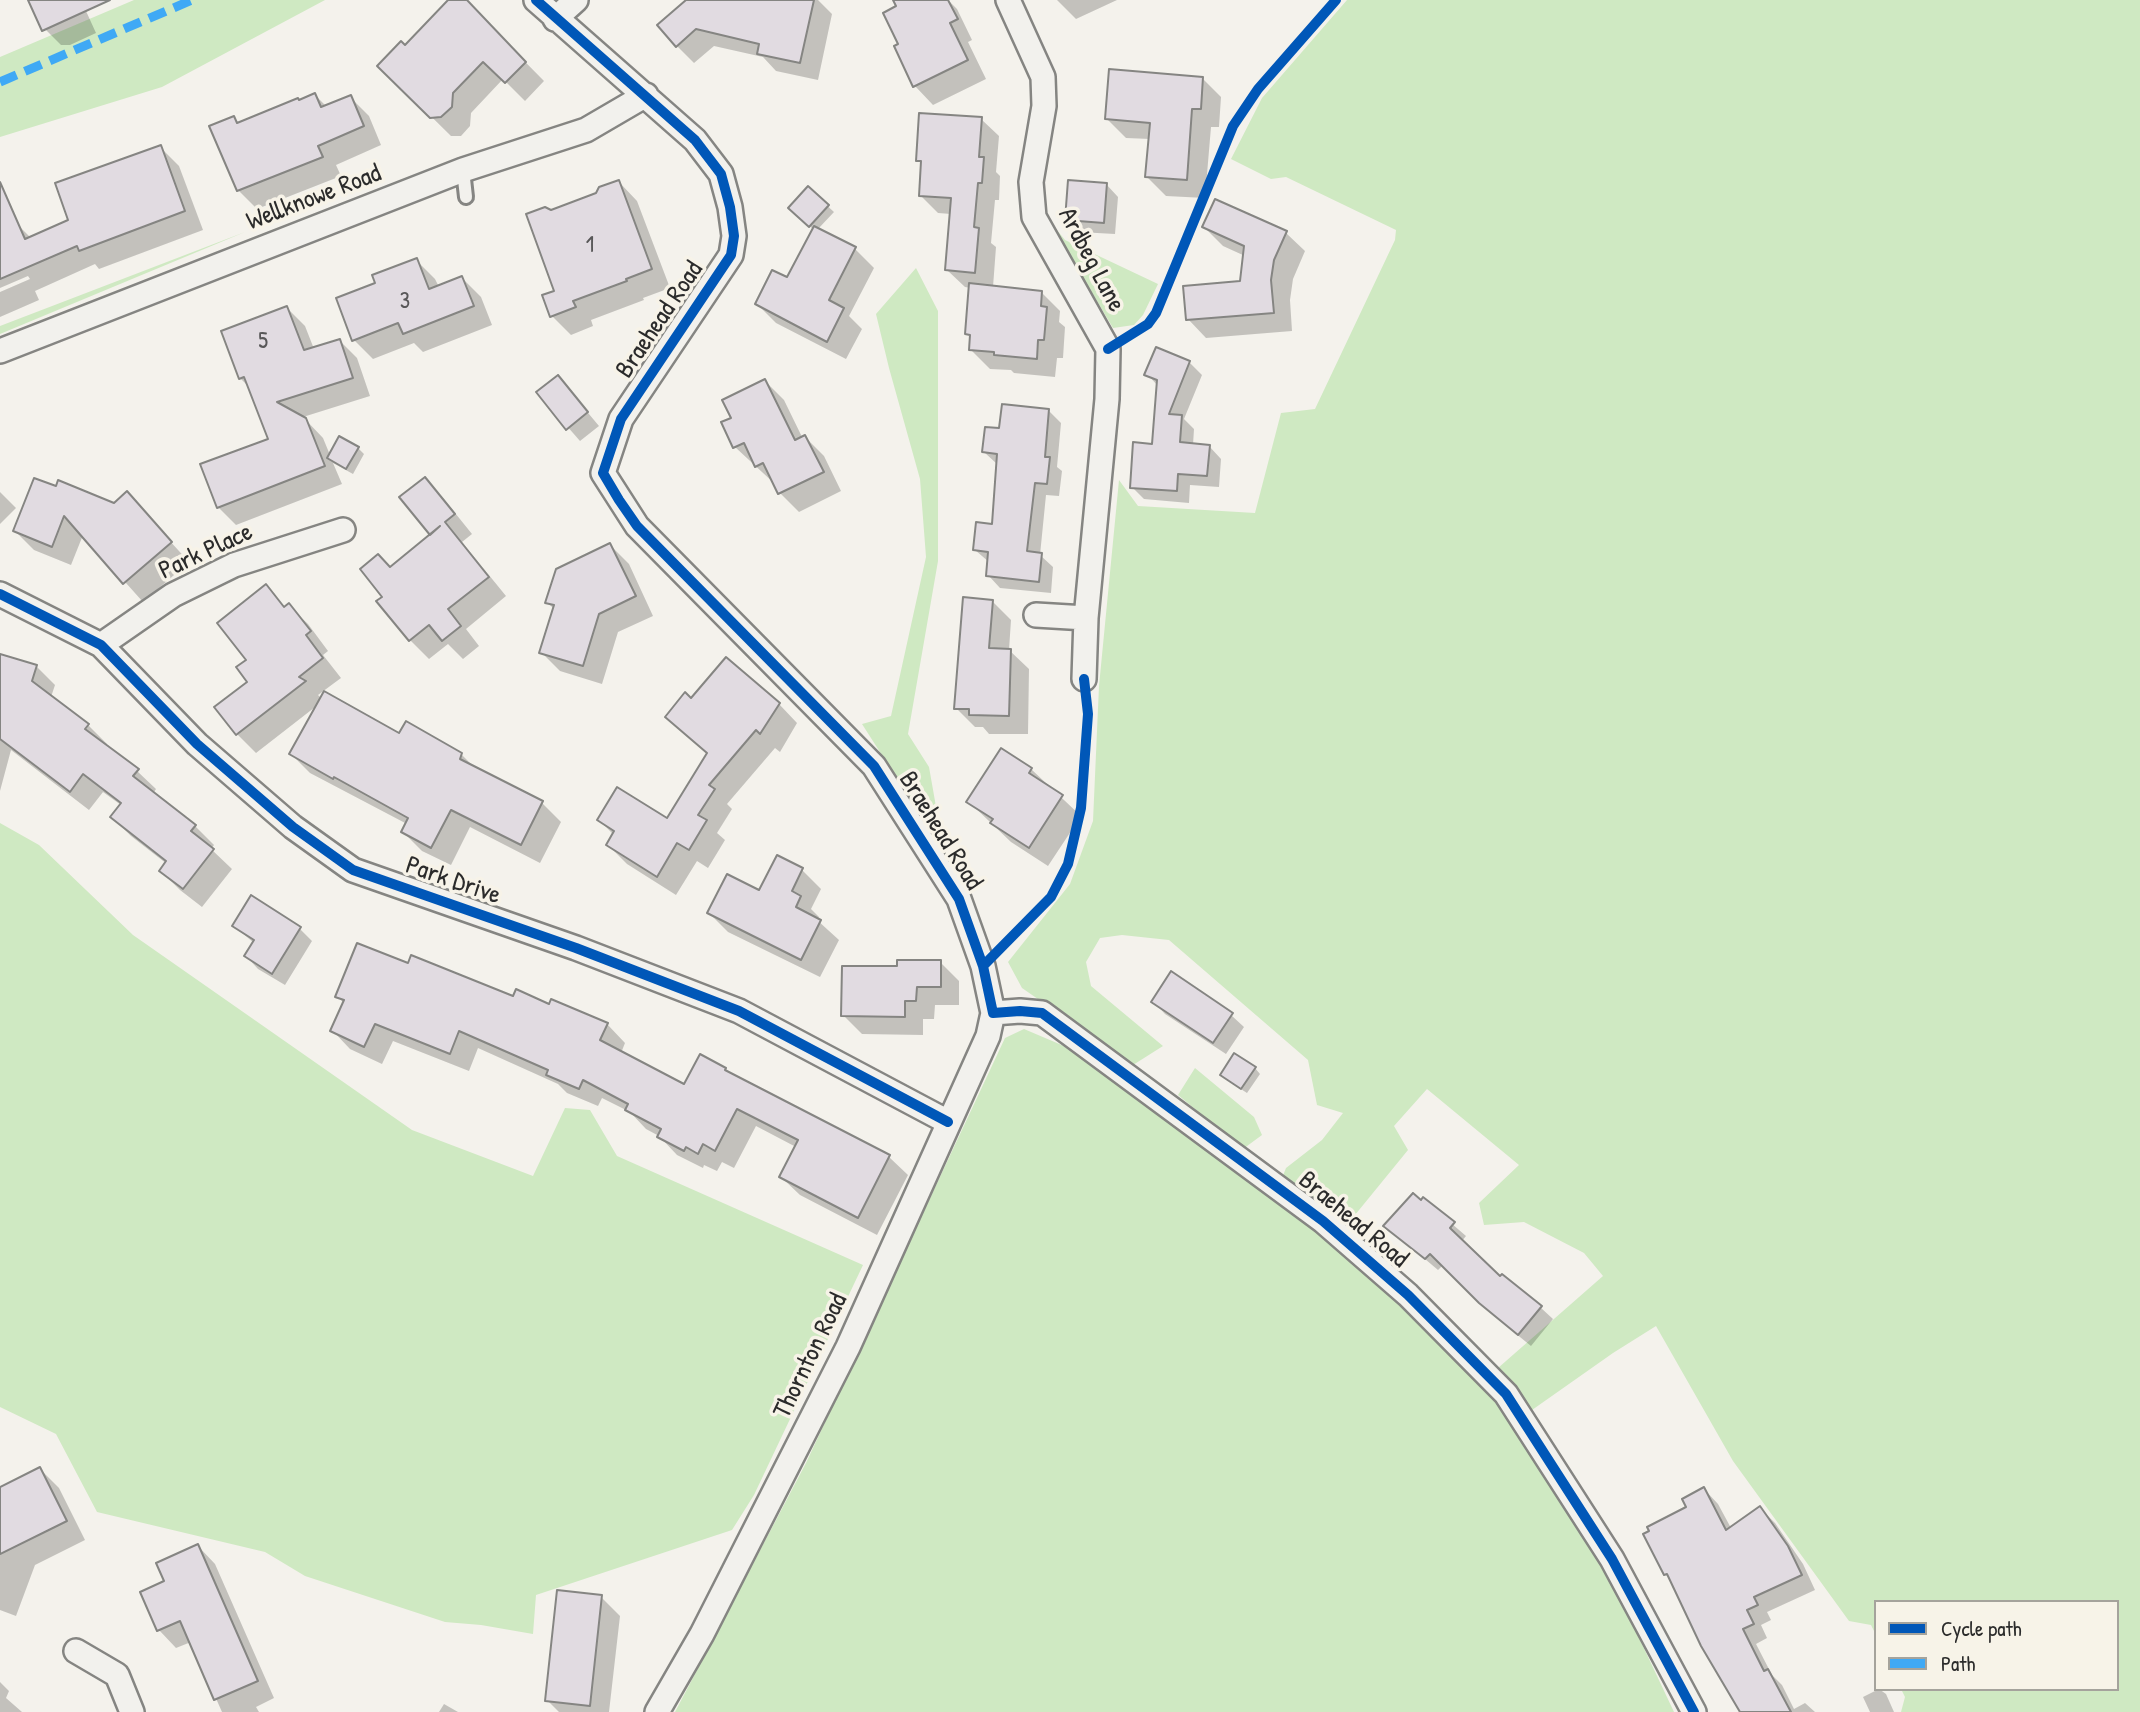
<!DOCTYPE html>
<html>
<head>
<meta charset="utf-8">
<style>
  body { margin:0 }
  #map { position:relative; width:2140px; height:1712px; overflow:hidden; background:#f4f2ec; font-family:"Patrick Hand",sans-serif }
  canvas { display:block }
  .legend { position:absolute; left:1874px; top:1600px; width:245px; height:91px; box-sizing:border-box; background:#f7f3e8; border:2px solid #a5a39c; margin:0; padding:9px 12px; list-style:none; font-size:21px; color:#2b2b2b }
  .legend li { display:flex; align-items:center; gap:14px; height:35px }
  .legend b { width:35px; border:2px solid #a5a39c }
</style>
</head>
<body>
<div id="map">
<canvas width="2140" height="1712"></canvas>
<ul class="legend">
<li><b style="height:9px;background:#0057b8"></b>Cycle path</li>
<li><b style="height:9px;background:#3fa9f5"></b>Path</li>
</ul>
</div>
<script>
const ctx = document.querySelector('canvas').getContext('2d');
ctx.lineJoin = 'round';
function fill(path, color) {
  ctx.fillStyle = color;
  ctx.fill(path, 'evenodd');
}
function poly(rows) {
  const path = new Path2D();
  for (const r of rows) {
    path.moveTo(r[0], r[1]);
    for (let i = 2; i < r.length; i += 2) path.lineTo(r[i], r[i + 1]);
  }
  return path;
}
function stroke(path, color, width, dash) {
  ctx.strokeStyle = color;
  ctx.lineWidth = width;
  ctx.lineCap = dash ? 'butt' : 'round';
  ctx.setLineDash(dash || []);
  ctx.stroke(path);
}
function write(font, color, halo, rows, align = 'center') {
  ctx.font = font + ' "Patrick Hand",sans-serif';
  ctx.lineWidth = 7;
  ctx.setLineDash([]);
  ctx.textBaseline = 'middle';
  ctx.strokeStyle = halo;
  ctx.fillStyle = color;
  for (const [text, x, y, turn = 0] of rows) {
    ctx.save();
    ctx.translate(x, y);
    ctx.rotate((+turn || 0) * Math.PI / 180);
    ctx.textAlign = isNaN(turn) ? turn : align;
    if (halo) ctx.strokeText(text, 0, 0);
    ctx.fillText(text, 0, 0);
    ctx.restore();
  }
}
fill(poly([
  [134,0,325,0,162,87,0,137,0,57],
  [1347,0,2140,0,2140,1712,1901,1712,1905,1697,1901,1689,2117,1689,2117,1602,1876,1602,1876,1635,1871,1625,1849,1621,1733,1461,1656,1326,1613,1353,1532,1410,1498,1368,1603,1276,1584,1253,1524,1222,1484,1225,1479,1203,1519,1165,1427,1089,1394,1126,1408,1150,1346,1226,1282,1178,1286,1168,1322,1140,1343,1113,1317,1105,1308,1060,1169,940,1122,935,1100,938,1086,962,1091,986,1163,1046,1133,1065,1022,988,1008,962,1070,884,1093,821,1099,686,1119,480,1138,506,1255,513,1281,413,1315,409,1395,240,1396,230,1286,177,1271,179,1231,159,1262,98],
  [1048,219,1065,240,1158,284,1143,315,1134,325,1113,328],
  [245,232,0,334,0,326],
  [916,268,938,311,938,561,908,734,929,767,944,852,862,724,891,716,926,557,920,479,889,368,876,314],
  [0,823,39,845,133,935,412,1130,533,1176,565,1108,590,1110,617,1156,863,1265,754,1495,732,1530,536,1595,533,1634,481,1625,445,1622,305,1576,265,1552,97,1512,56,1434,0,1407],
  [1024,1029,1064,1046,1273,1192,1363,1267,1501,1401,1600,1555,1674,1712,675,1712,806,1463,1005,1038],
  [1195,1068,1254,1117,1262,1135,1243,1149,1178,1095]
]), '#cfe9c2');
fill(poly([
  [30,0,81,0,96,33,70,45,61,45,42,26],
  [451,0,464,0,544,81,525,101,503,79,471,113,470,126,461,136,451,136,380,66,405,47],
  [688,0,818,0,832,14,818,80,776,71,763,57,714,46,694,63,677,46],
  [904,0,948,0,957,9,972,40,968,42,986,79,933,105,915,86,900,45,899,7],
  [1057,0,1117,0,1076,19],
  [1202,78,1221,97,1219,127,1211,127,1205,198,1166,196,1147,177,1150,139,1126,138,1107,119],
  [315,95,327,107,350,97,369,116,381,145,336,165,341,176,257,209,238,190,234,118,240,124],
  [981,119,999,136,996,172,1000,176,999,200,995,200,991,243,996,247,993,287,1041,292,1060,311,1059,322,1065,327,1063,358,1057,358,1055,377,1014,373,1011,370,990,369,971,350,972,338,967,334,971,288,965,287,947,270,951,214,938,213,921,196,923,165,918,160],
  [160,147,179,166,203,230,99,269,95,264,35,291,39,300,0,317,0,292,30,279,28,276,0,288,0,231,17,224,31,238,70,221],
  [619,182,637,201,670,288,643,298,644,300,591,320,593,326,571,335,552,316,557,292,597,194],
  [1106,184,1118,197,1115,234,1079,232,1066,219],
  [808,188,834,212,818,229,855,249,874,268,849,316,862,329,846,359,776,323,757,304,788,280,814,230,790,208],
  [1204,227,1286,233,1305,251,1293,279,1290,300,1292,331,1206,338,1188,319,1241,283,1245,256,1223,246],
  [416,260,435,279,439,287,462,278,481,297,492,325,423,352,414,343,373,359,354,340,377,284],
  [287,308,305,326,314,349,340,341,357,358,370,396,303,417,323,438,330,455,358,448,364,454,353,474,333,463,342,484,236,525,218,507,270,440,250,388,240,378],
  [1189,362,1202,375,1184,419,1194,429,1193,445,1209,446,1221,459,1219,487,1190,485,1189,503,1144,499,1132,487,1153,446,1158,386,1147,374],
  [558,377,599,426,580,441,538,393],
  [765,381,784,400,803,439,805,437,824,456,841,491,799,512,780,493,776,485,735,447,734,419],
  [1048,410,1061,423,1057,467,1062,471,1059,496,1046,495,1040,555,1053,567,1051,593,1000,588,988,575,989,562,975,550,993,526,997,464,984,452,1001,430],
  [424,479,443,498,472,534,462,542,506,596,466,629,479,646,463,659,448,644,429,659,410,640,379,602,385,597,391,569,432,535],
  [35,480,115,505,127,494,189,562,143,602,83,535,71,565,34,550,15,531],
  [0,492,16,508,0,524],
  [610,545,629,564,653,616,618,632,602,684,560,671,541,652,554,609,547,602],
  [266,587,286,608,289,606,308,624,328,651,323,655,341,678,318,695,322,699,400,735,461,754,476,769,542,803,561,822,540,863,470,827,451,865,422,851,403,832,407,824,310,773,291,754,319,704,256,753,237,734,217,708,250,682,248,660],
  [992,601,1011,620,1009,650,1029,669,1028,734,989,734,983,727,975,727,956,708],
  [0,656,36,666,55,685,51,697,88,725,107,744,105,746,137,771,156,789,153,794,195,826,214,845,211,849,232,869,202,907,180,890,161,871,167,864,131,836,112,817,121,805,103,792,89,810,11,750,0,791],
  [692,700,779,704,797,723,780,752,775,748,727,804,732,809,717,833,725,840,708,868,697,861,676,895,627,864,608,845,614,835,599,820,667,820,708,754,667,717],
  [1031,769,1081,816,1048,866,1011,842,968,801],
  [778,857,802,870,821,889,811,909,819,917,817,920,839,940,820,977,728,932,709,913,760,892],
  [251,898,300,929,312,941,285,985,258,969,246,956,254,943,234,926],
  [940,962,959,981,959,1005,935,1005,934,1019,923,1019,923,1035,862,1034,843,1015],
  [409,965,607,1024,625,1043,621,1053,685,1086,701,1056,725,1069,732,1076,889,1157,908,1175,877,1235,800,1195,781,1177,796,1147,756,1126,734,1168,722,1162,717,1171,704,1165,703,1168,677,1155,659,1136,646,1129,630,1112,602,1098,598,1106,567,1093,558,1084,478,1048,469,1071,393,1041,382,1064,350,1049,332,1030,344,1003,337,996],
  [1153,1001,1231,1015,1244,1027,1226,1054,1165,1014],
  [1255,1068,1260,1074,1247,1093,1227,1080],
  [1423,1199,1466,1236,1462,1241,1501,1279,1540,1307,1553,1319,1531,1346,1493,1315,1443,1265,1438,1270,1386,1226],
  [40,1469,59,1488,85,1540,35,1565,16,1616,0,1610,0,1489],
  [1704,1489,1718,1504,1731,1528,1760,1508,1775,1523,1803,1564,1815,1590,1767,1612,1771,1620,1761,1625,1767,1638,1756,1644,1772,1675,1782,1685,1794,1709,1805,1703,1815,1712,1741,1712,1672,1581,1666,1574,1688,1507],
  [198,1546,215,1564,274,1698,256,1707,259,1712,222,1712,191,1642,176,1648,159,1630,166,1582],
  [601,1597,620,1616,609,1712,559,1712,547,1700],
  [0,1682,9,1691,6,1698,22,1712,0,1712],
  [1879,1689,1886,1694,1894,1712,1870,1712,1863,1697],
  [444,1704,458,1712,439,1712]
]), '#0003');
const building = poly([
  [28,0,110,0,42,31,28,0],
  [448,0,467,0,526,62,505,83,483,62,453,93,452,107,441,117,430,118,377,66,401,41,405,45,448,0],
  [686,0,814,0,800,63,757,54,759,44,696,29,676,47,657,25,686,0],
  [893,0,948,0,958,19,950,23,968,60,913,87,894,46,898,44,883,13,896,6,893,0],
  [1109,69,1203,77,1201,109,1192,109,1187,180,1145,177,1150,123,1105,119,1109,69],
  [315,93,321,107,351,95,364,126,318,146,323,157,237,191,209,126,234,116,237,123,298,98,299,100,315,93],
  [919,113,982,117,979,157,984,157,982,183,978,183,974,227,979,228,975,273,945,270,951,198,919,196,921,161,916,161,919,113],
  [161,145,185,211,79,251,77,246,0,279,0,182,25,239,68,220,55,183,161,145],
  [619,180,652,269,626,279,627,281,573,301,576,307,550,317,542,295,554,291,526,214,545,207,551,210,596,193,599,187,619,180],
  [1068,180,1107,183,1104,223,1065,220,1068,180],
  [808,186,829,205,809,227,788,208,808,186],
  [1215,199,1287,231,1274,260,1271,280,1274,313,1186,320,1183,286,1240,281,1244,246,1202,227,1215,199],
  [814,226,856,247,829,300,844,308,827,342,755,304,772,270,787,277,814,226],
  [417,258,429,289,462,276,474,306,403,334,398,323,352,341,336,298,375,283,372,275,417,258],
  [969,283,1042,291,1041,306,1047,307,1044,340,1038,340,1037,359,994,355,994,352,969,350,970,335,965,334,969,283],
  [287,306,304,350,340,339,353,378,277,402,306,418,325,466,217,508,200,464,268,439,244,377,239,379,221,331,287,306],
  [1156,347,1190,361,1169,414,1182,415,1180,442,1210,445,1207,476,1178,474,1177,491,1130,488,1133,442,1152,444,1157,380,1144,375,1156,347],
  [558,375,588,412,566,430,536,392,558,375],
  [765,379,795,440,805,435,824,472,778,494,763,463,755,467,744,443,733,448,721,422,731,418,722,400,765,379],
  [1002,404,1049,409,1045,457,1050,457,1047,484,1035,483,1027,551,1042,553,1039,582,986,576,988,552,973,550,976,522,992,524,997,454,982,452,985,427,999,428,1002,404],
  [339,436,359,447,346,469,327,458,339,436],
  [425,477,455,514,445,522,489,577,448,609,461,626,442,641,429,625,409,641,376,601,382,597,360,569,378,554,390,567,440,526,430,535,399,497,425,477],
  [34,478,56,486,58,480,114,503,127,491,172,542,123,584,64,516,52,547,13,531,34,478],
  [610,543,636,596,599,614,583,666,539,653,554,605,545,603,556,569,610,543],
  [266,584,284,607,289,603,311,631,306,635,323,658,299,677,306,681,236,735,214,707,247,682,236,667,246,660,217,623,266,584],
  [963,597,993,600,989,648,1011,649,1009,716,969,715,969,709,954,709,963,597],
  [0,654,37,665,32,681,89,724,85,729,139,769,133,776,196,825,191,831,214,849,183,889,159,871,166,861,110,817,121,803,83,774,70,792,0,739,0,654],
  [726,657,780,703,760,734,756,730,709,785,715,789,698,815,707,820,689,850,677,843,657,877,606,845,614,831,597,820,617,787,667,818,707,753,665,717,685,692,691,698,726,657],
  [324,691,399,733,406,721,462,753,460,759,543,801,521,845,451,810,431,848,401,832,408,818,334,777,333,779,289,754,324,691],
  [1001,748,1032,768,1029,773,1063,795,1029,848,990,823,993,819,966,802,1001,748],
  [777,855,803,868,792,891,801,896,796,907,821,920,801,960,707,913,727,874,759,890,777,855],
  [251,895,301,927,272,974,244,956,254,940,232,926,251,895],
  [357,943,408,963,411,955,513,996,516,989,549,1004,551,999,608,1023,600,1040,684,1084,700,1054,726,1068,725,1070,890,1155,858,1218,779,1177,798,1140,737,1109,715,1151,703,1144,698,1154,686,1147,684,1151,657,1137,661,1129,625,1110,628,1104,583,1080,579,1089,546,1075,548,1070,459,1031,450,1054,375,1024,364,1047,330,1031,344,1000,335,997,357,943],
  [897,960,941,960,941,987,917,987,916,1001,905,1001,905,1017,841,1016,842,966,897,966,897,960],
  [1171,971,1233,1013,1213,1043,1151,1002,1171,971],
  [1234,1053,1256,1067,1241,1089,1220,1075,1234,1053],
  [1413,1193,1421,1200,1423,1197,1455,1222,1450,1228,1500,1276,1502,1274,1542,1306,1518,1335,1479,1303,1430,1254,1425,1259,1383,1226,1413,1193],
  [40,1467,67,1521,0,1554,0,1487,40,1467],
  [1704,1487,1726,1530,1760,1506,1788,1546,1802,1575,1754,1597,1758,1605,1747,1610,1754,1624,1743,1629,1764,1671,1768,1669,1791,1712,1740,1712,1701,1646,1667,1574,1664,1575,1643,1534,1649,1531,1647,1527,1686,1507,1682,1499,1704,1487],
  [198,1544,258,1681,214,1700,180,1621,157,1631,140,1592,164,1581,156,1563,198,1544],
  [557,1590,602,1595,590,1706,545,1701,557,1590]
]);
fill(building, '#e1dbe1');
stroke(building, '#858582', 2);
const lane = poly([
  [463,170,466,197]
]);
const street = poly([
  [536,0,695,140,721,174,730,207,734,236,731,255,621,419,603,473,637,526,874,766,959,899,983,966,993,1013,988,1036,848,1347,702,1634,657,1712],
  [1008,0,1043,77,1044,106,1031,182,1034,217,1108,349,1107,399,1086,618,1084,679],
  [555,19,576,0],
  [0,351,463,170,586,130,646,95],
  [0,594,101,645,197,744,293,827,353,870,576,948,739,1011,948,1122],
  [1036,615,1086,618],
  [101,645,173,595,234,565,343,530],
  [993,1013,1020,1011,1042,1013,1323,1221,1408,1295,1506,1394,1612,1559,1694,1712],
  [76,1651,117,1675,132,1712]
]);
stroke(lane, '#858582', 18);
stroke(street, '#858582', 28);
stroke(lane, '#f2f1ed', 12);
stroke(street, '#f2f1ed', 23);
stroke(poly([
  [0,82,192,0]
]), '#3fa9f5', 9, [18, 9]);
stroke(poly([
  [536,0,695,140,721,174,730,207,734,236,731,255,621,419,603,473,619,500,637,526,874,766,959,899,983,966,993,1013,1020,1011,1042,1013,1323,1221,1408,1295,1506,1394,1612,1559,1694,1712],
  [1108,349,1148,324,1156,313,1233,126,1258,89,1336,0],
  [0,594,101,645,197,744,293,827,353,870,576,948,739,1011,948,1122],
  [983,966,1051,897,1068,864,1081,808,1088,714,1084,679]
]), '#0057b8', 10);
write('23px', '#585758', null, [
  ["1",590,246],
  ["3",405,302],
  ["5",263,342]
]);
write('26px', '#2b2b2b', '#f7f3e8', [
  ["Wellknowe Road",314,198,-21],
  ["Ardbeg Lane",1091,260,62],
  ["Braehead Road",660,320,-56],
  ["Park Place",206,552,-25],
  ["Braehead Road",940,831,58],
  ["Park Drive",453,881,19],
  ["Braehead Road",1353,1220,40],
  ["Thornton Road",811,1356,-64]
]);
</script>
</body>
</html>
